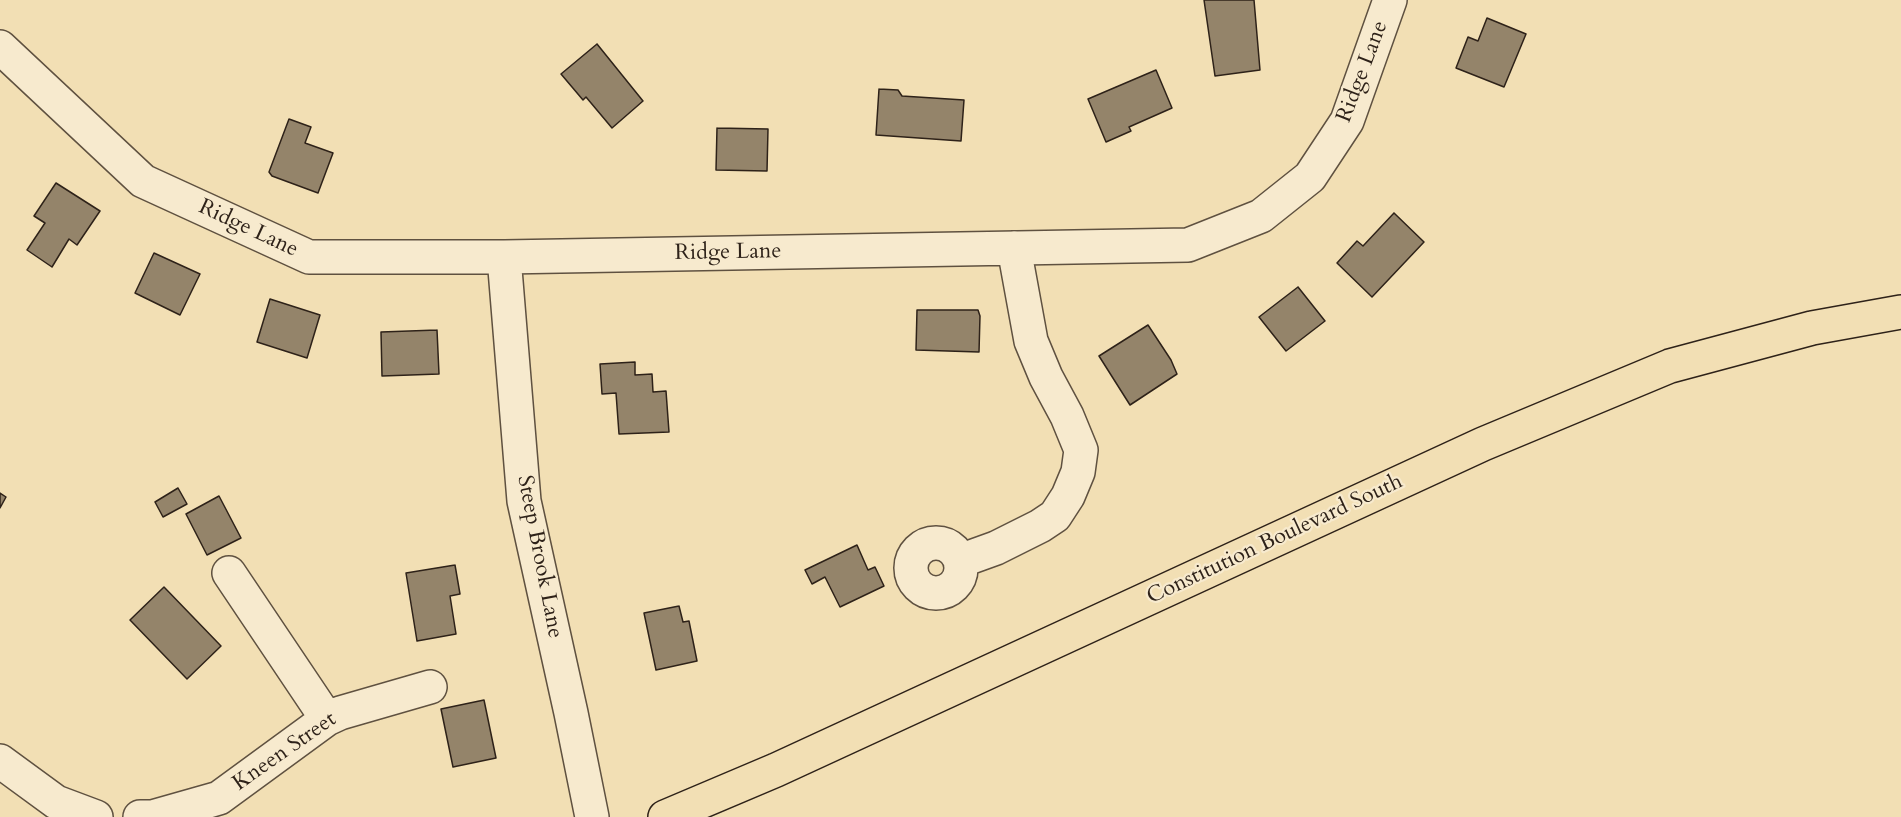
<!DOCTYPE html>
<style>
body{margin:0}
canvas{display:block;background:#f2dfb4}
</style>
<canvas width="1901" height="817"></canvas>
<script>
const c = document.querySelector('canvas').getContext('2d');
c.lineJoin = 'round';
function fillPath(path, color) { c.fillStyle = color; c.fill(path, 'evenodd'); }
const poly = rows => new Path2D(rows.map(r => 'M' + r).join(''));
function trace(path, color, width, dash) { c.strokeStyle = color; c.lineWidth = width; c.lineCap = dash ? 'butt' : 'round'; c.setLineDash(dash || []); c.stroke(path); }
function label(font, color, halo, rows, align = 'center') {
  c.font = font + ' Cardo,serif'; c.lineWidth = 4.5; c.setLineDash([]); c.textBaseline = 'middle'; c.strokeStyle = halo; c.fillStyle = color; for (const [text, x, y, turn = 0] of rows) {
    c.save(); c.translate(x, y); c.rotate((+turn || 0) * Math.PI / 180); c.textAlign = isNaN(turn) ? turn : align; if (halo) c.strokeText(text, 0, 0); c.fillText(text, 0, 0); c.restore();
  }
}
const building = poly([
 [1204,0,1254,0,1260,70,1215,76,1204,0],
 [1487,18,1526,34,1504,87,1456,68,1468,37,1478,41,1487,18],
 [597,44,643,101,612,128,586,97,583,100,561,74,597,44],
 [1156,70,1172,108,1129,127,1131,131,1106,142,1088,99,1156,70],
 [879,89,898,90,902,96,964,100,961,141,876,135,879,89],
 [289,119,311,127,305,143,333,153,318,193,272,176,269,172,289,119],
 [717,128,768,129,767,171,716,170,717,128],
 [56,183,100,211,77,245,69,239,52,267,27,250,45,223,34,216,56,183],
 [1394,213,1424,242,1372,297,1337,263,1357,241,1363,246,1394,213],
 [154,253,200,274,180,315,135,293,154,253],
 [1298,287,1325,321,1286,351,1259,317,1298,287],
 [270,299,320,315,307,358,257,342,270,299],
 [917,310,978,310,980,316,979,352,916,350,917,310],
 [1148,325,1171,360,1177,374,1130,405,1099,356,1148,325],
 [437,330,439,374,382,376,381,332,437,330],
 [635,362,635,375,652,374,653,392,666,391,669,432,619,434,616,393,602,394,600,364,635,362],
 [178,488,187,504,163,517,155,502,178,488],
 [0,493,6,497,0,508,0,493],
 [219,496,241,538,207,555,186,514,219,496],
 [857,545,868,570,875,567,884,586,840,607,825,577,812,584,805,570,857,545],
 [455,565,460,594,450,596,456,634,417,641,406,573,455,565],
 [164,587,221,646,187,679,130,620,164,587],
 [679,606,683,622,689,621,697,661,656,670,644,613,679,606],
 [484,700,496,758,453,767,441,709,484,700]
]);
fillPath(building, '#94846a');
trace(building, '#2e2219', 1.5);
const minor = poly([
 [0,47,143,181,309,257,504,257,1188,245,1261,216,1310,177,1347,121,1390,0],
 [504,257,524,501,571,713,592,817],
 '911 568a25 25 0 1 1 50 0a25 25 0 1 1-50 0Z',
 [960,561,996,548,1040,526,1055,516,1068,496,1078,472,1081,450,1067,416,1046,377,1031,341,1014,248],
 [229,573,327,719],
 [0,761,56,802,96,817],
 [140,817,152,817,219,798,327,719,340,713,430,687]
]);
const major = poly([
 [665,817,776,770,1483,444,1670,366,1812,328,1901,312]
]);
trace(minor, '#5f5140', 36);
trace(major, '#2e2219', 36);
trace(minor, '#f7eace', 33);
trace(major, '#f2dfb4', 33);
label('22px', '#2e2219', '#f7eace', [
 ["Ridge Lane",1363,72,-69],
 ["Ridge Lane",248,229,25],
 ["Ridge Lane",728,253,-1],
 ["Constitution Boulevard South",1275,540,-25],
 ["Steep Brook Lane",539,557,79],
 ["Kneen Street",285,752,-35]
]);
</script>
